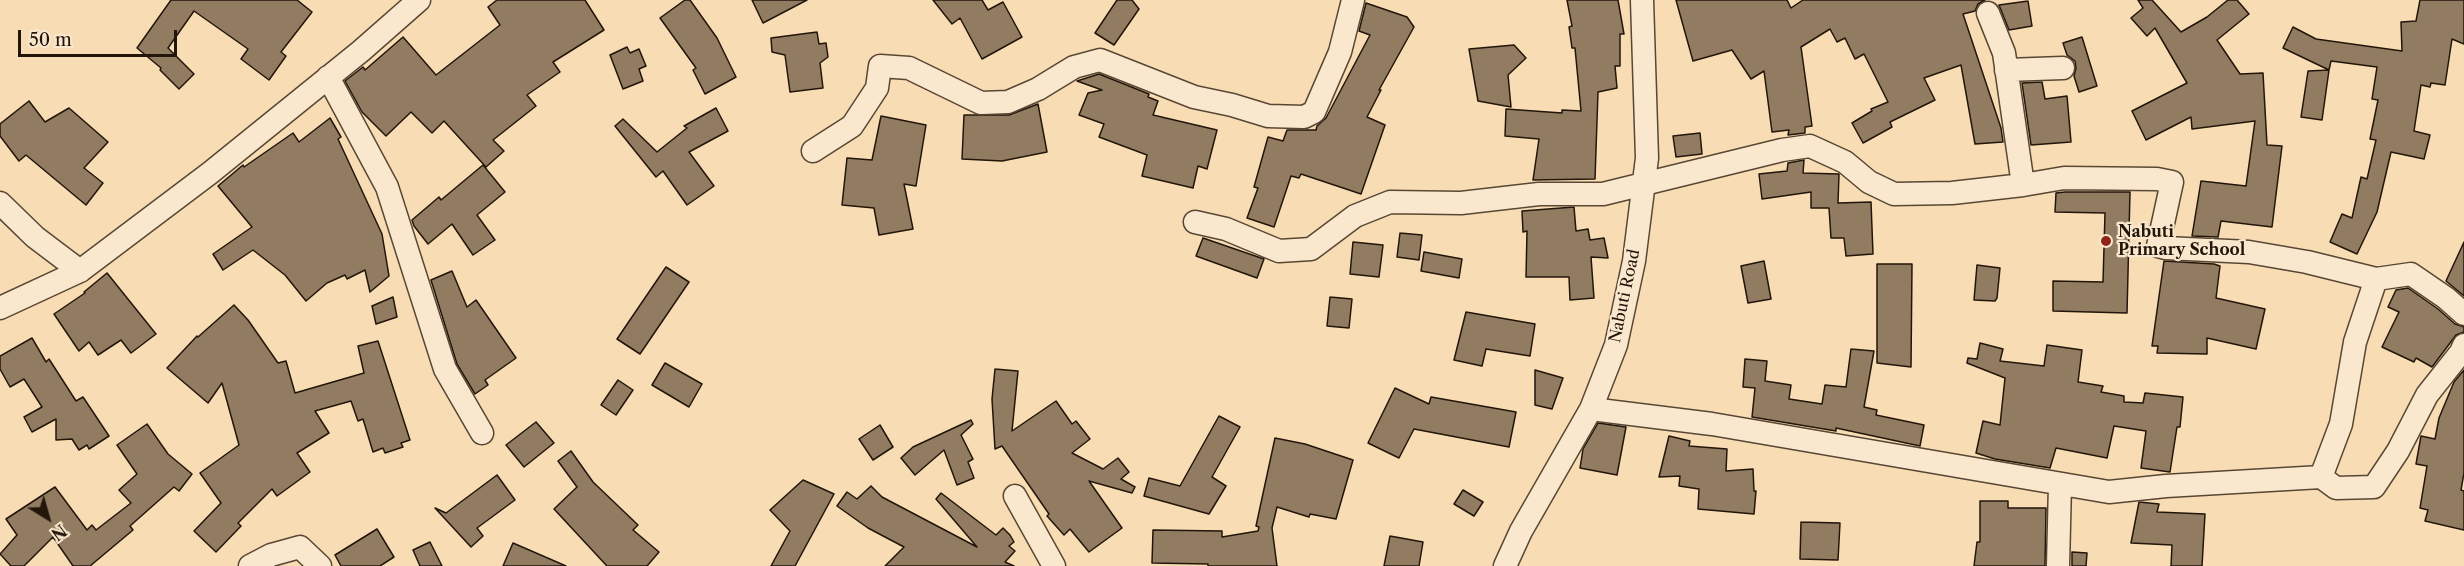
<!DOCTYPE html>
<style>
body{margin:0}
#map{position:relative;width:2464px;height:566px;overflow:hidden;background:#f8dcb3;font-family:"Libre Caslon Text",serif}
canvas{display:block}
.north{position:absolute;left:18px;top:488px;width:60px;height:60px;-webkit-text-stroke:4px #fae8ce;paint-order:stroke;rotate:143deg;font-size:16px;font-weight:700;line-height:24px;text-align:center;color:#22150a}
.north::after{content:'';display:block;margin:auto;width:21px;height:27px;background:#22150a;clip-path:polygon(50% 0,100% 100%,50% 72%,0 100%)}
.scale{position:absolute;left:18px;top:30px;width:159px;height:27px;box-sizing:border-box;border:3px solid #22150a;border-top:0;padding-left:8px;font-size:18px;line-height:21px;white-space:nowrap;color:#22150a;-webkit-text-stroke:4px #fae8ce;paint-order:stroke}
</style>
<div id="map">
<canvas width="2464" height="566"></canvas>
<div class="north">N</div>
<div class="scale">50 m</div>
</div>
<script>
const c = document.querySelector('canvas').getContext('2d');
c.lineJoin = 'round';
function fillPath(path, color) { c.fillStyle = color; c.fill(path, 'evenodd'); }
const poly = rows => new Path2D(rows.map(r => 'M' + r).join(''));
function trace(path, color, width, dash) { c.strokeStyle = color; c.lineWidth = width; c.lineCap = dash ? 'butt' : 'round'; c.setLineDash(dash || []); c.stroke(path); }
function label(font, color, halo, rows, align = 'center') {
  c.font = font + ' "Libre Caslon Text",serif'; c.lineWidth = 4.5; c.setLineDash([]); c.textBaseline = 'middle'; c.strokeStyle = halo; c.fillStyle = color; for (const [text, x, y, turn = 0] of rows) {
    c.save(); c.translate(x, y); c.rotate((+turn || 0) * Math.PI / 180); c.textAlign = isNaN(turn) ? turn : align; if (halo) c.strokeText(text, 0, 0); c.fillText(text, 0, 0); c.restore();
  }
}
const building = poly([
 [171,0,297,0,312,12,281,52,286,56,269,80,241,59,248,49,194,11,168,48,194,74,179,89,160,70,161,68,137,48,171,0],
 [497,0,585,0,604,30,553,62,560,72,527,95,536,106,493,140,504,151,486,167,444,121,432,133,411,112,386,136,362,112,345,81,363,67,365,70,403,37,436,75,500,25,488,7,497,0],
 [685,0,690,0,717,38,736,77,705,94,693,70,696,68,660,18,685,0],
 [752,0,807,0,763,23,752,0],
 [933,0,982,0,988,10,1003,2,1022,37,982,59,960,18,952,24,933,0],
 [1117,0,1132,0,1139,9,1114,45,1095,33,1117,0],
 [1567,0,1618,0,1624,34,1620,34,1620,66,1615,66,1617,88,1598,92,1595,179,1533,180,1539,139,1505,136,1506,109,1562,113,1562,110,1581,111,1575,48,1572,48,1569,27,1572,26,1567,0],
 [1676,0,1787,0,1791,8,1803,0,1985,0,1978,4,1975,11,1963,14,2001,128,2003,142,1975,144,1961,65,1924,78,1935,100,1890,122,1892,127,1863,143,1852,123,1872,111,1871,109,1888,102,1864,54,1855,59,1845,38,1837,42,1830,29,1801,47,1812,126,1805,127,1805,133,1788,135,1789,130,1772,132,1764,71,1751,79,1732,50,1693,61,1676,0],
 [2138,0,2152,0,2181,32,2207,17,2228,0,2237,0,2249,14,2217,40,2240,74,2263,73,2267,145,2282,146,2272,227,2221,221,2218,237,2192,236,2201,181,2246,186,2255,121,2192,129,2191,117,2146,140,2132,111,2187,83,2155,28,2147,36,2131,18,2143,8,2138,0],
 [2420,0,2464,0,2464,44,2452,39,2445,85,2431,83,2430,87,2421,85,2414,131,2430,135,2424,159,2391,152,2377,212,2357,254,2330,242,2342,214,2352,218,2361,177,2367,179,2376,140,2370,139,2378,100,2372,99,2377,67,2331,61,2329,70,2283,48,2293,27,2316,39,2402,51,2401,22,2416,21,2420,0],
 [2028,1,2032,26,2009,30,1999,5,2028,1],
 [1366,3,1407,17,1414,27,1379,90,1381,90,1367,117,1385,125,1361,194,1301,174,1299,178,1291,176,1274,227,1247,218,1258,188,1254,187,1268,137,1283,141,1287,130,1316,130,1317,126,1326,118,1370,35,1359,31,1366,3],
 [817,32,819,44,826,43,828,57,820,63,823,88,790,92,785,55,772,52,771,38,817,32],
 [2082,37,2097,86,2079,92,2074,76,2076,68,2075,61,2067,55,2063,43,2082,37],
 [1514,45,1526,58,1508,75,1511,107,1478,101,1469,49,1514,45],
 [627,47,630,53,639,49,646,66,639,69,643,81,623,89,610,55,627,47],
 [2329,70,2322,120,2301,117,2308,71,2329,70],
 [1099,74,1149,94,1148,97,1158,101,1153,115,1217,130,1207,169,1198,166,1193,188,1142,176,1147,155,1099,137,1104,124,1079,115,1088,93,1102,90,1077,81,1099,74],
 [2042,82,2045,99,2067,96,2071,142,2031,145,2022,83,2042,82],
 [29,101,45,122,69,108,108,142,84,168,103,183,86,205,26,155,19,161,0,136,0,124,29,101],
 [1038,104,1047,152,1002,161,962,159,964,115,1009,115,1038,104],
 [716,108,728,131,689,152,714,186,687,205,663,171,656,177,615,126,623,119,657,152,687,128,684,126,716,108],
 [881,116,926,125,916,186,904,184,913,229,879,235,874,208,842,205,847,158,872,160,881,116],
 [330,118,341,137,338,139,382,234,389,276,370,292,365,270,347,279,345,275,327,283,306,301,285,275,253,250,223,270,213,254,252,227,218,186,243,165,244,167,293,133,299,142,330,118],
 [1700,133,1702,154,1676,157,1673,136,1700,133],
 [1804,160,1803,173,1839,174,1838,203,1871,202,1873,254,1846,256,1844,238,1831,238,1829,208,1811,208,1811,192,1762,199,1759,174,1787,171,1788,163,1804,160],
 [483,165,505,192,477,215,495,240,473,255,452,224,428,244,414,226,412,220,439,197,441,200,483,165],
 [2065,192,2130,192,2127,313,2053,311,2053,281,2103,282,2105,213,2055,212,2056,193,2065,192],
 [1574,207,1576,231,1588,229,1590,240,1604,238,1608,258,1591,257,1594,298,1570,300,1569,277,1526,277,1527,231,1523,232,1522,211,1574,207],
 [1400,233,1422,235,1419,260,1397,257,1400,233],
 [1203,238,1264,259,1257,278,1196,256,1203,238],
 [1353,242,1383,245,1379,277,1350,274,1353,242],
 [2464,242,2464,296,2446,281,2464,242],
 [1424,252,1462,259,1459,278,1421,271,1424,252],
 [1764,261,1771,299,1748,303,1741,266,1764,261],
 [2164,261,2214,264,2220,266,2216,298,2265,309,2256,349,2207,338,2207,354,2157,353,2158,346,2152,346,2164,261],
 [1877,264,1912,264,1911,367,1877,363,1877,264],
 [1977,265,2000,268,1997,298,1995,301,1974,300,1977,265],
 [666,267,689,282,640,354,617,339,666,267],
 [452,271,467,307,476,300,516,358,485,380,488,385,475,394,457,364,431,280,452,271],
 [107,273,156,334,131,353,121,340,98,355,89,342,79,351,54,314,85,293,84,292,107,273],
 [2408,288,2438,309,2455,324,2464,327,2464,332,2456,335,2432,367,2416,358,2414,362,2382,347,2399,312,2388,307,2396,290,2408,288],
 [393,297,397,317,376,324,372,306,393,297],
 [1330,297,1352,299,1349,328,1327,326,1330,297],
 [234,305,248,320,278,363,286,361,295,393,364,373,358,346,378,341,410,440,401,443,403,447,385,453,383,448,373,452,363,419,358,421,351,401,315,411,329,433,297,453,310,472,277,496,272,489,238,523,241,526,216,552,194,531,221,503,200,473,239,445,222,383,208,403,167,368,197,336,198,337,234,305],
 [1466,312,1535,324,1530,356,1486,349,1482,366,1454,360,1466,312],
 [32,338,46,362,49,359,76,401,83,397,109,436,89,449,87,445,79,450,72,439,56,440,56,419,32,432,24,417,42,407,24,379,10,387,0,369,0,356,32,338],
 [1980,343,2003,349,2000,361,2044,366,2047,345,2082,350,2078,382,2103,386,2101,392,2124,396,2124,402,2143,403,2145,393,2183,397,2180,427,2177,427,2170,472,2141,468,2146,431,2114,426,2107,458,2056,448,2050,468,1995,459,1976,453,1983,421,2000,425,2005,378,1967,363,1968,358,1977,359,1980,343],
 [1851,349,1874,351,1864,407,1877,410,1876,415,1924,425,1920,446,1836,428,1836,431,1752,417,1755,388,1743,387,1745,359,1767,361,1765,381,1791,385,1789,399,1822,404,1825,385,1846,387,1851,349],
 [665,363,702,384,689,407,652,385,665,363],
 [995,369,1018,371,1012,431,1056,401,1072,424,1076,421,1090,439,1072,453,1103,469,1118,458,1129,472,1121,479,1135,487,1132,493,1089,481,1122,528,1089,552,1070,529,1064,535,1047,516,1049,514,1002,446,995,449,992,399,995,369],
 [1535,370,1563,378,1552,409,1535,405,1535,370],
 [2464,370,2464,473,2461,490,2464,491,2464,530,2425,521,2428,510,2420,508,2427,466,2416,464,2421,436,2435,439,2439,418,2454,382,2464,370],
 [618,380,633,390,616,415,601,405,618,380],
 [1395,388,1429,404,1431,397,1516,412,1509,447,1414,429,1399,458,1368,443,1395,388],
 [1219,416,1240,427,1212,477,1226,486,1209,514,1144,496,1149,478,1180,486,1219,416],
 [971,420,973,424,961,435,973,459,968,462,974,478,957,485,944,450,915,475,901,458,913,447,971,420],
 [536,422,554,443,524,467,506,445,536,422],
 [1598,423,1626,427,1617,475,1580,468,1583,449,1598,423],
 [147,424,168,454,192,474,179,491,174,487,130,526,133,530,90,566,73,566,53,537,24,566,11,566,0,554,17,535,6,519,55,487,87,530,92,525,96,530,131,503,119,490,137,474,117,445,147,424],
 [880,425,893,447,873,460,859,439,880,425],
 [1669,436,1690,441,1689,446,1727,449,1726,471,1753,469,1754,491,1756,491,1754,514,1698,509,1699,489,1679,486,1680,476,1659,477,1669,436],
 [1275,438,1305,444,1353,460,1336,519,1310,514,1309,517,1277,507,1272,528,1277,566,1208,566,1208,564,1152,563,1153,530,1222,531,1222,537,1258,531,1259,527,1256,526,1275,438],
 [571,451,593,482,638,525,633,530,659,552,647,566,607,566,554,509,577,487,558,461,571,451],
 [497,475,515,500,477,528,483,536,471,547,435,508,446,513,497,475],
 [803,480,834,494,795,566,771,566,790,531,770,510,803,480],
 [871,486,882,497,977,547,936,499,941,493,996,535,1003,528,1010,535,1014,542,1009,546,1015,551,1005,562,1014,566,885,566,904,547,868,528,837,506,847,492,857,499,871,486],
 [1463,490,1483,502,1474,516,1454,504,1463,490],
 [1980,501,2008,501,2008,508,2046,508,2045,566,1974,566,1977,542,1980,542,1980,501],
 [2139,502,2159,504,2157,512,2205,514,2202,566,2171,566,2172,545,2131,543,2139,502],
 [1801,522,1840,523,1838,560,1800,559,1801,522],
 [377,529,394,557,380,566,341,566,335,555,377,529],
 [1390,536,1423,542,1419,566,1384,566,1390,536],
 [430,542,442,566,420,566,413,550,430,542],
 [513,543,566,566,503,566,513,543],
 [2072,552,2087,553,2086,566,2072,566,2072,552]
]);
fillPath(building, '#917c62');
trace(building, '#22150a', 1.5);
const minor = poly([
 [2006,70,2063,68],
 [328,77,387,187,445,369,482,433],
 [813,151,852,126,877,88,880,66,909,68,981,103,1008,102,1038,89,1074,67,1100,60,1194,97,1232,105,1268,116,1304,117,1314,112,1340,52,1353,0],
 [2023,185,2064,178,2157,179,2172,182,2158,246,2166,248,2249,252,2307,262,2376,279],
 [0,203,35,237,80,271],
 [1195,222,1226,229,1279,251,1311,249,1355,216,1390,202,1461,203,1539,194,1603,194,1782,150,1810,146,1845,162,1869,182,1894,194,1952,193,2023,185,2004,53,1988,13],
 [0,308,80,271,210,173,361,51,419,0],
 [1591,409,1712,424,2109,492,2166,486,2321,477,2336,488,2374,487,2398,451,2427,395,2461,352,2464,345],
 [2321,477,2341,424,2355,342,2376,279,2411,274,2446,298,2464,314],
 [1015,496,1054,566],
 [250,566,271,555,300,547,320,566],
 [1505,566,1521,531,1591,409,1616,345,1634,261,1647,158,1642,0],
 [2058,566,2060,484]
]);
trace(minor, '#584734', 25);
trace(minor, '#fae8ce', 22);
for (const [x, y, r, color] of [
 [2106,241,6,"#8f2418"]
]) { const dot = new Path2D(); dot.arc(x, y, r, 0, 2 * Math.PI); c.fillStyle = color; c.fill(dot); trace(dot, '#fae8ce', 2); }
label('bold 16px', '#22150a', '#fae8ce', [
 ["Nabuti",2118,232],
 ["Primary School",2118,250]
], 'left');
label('16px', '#22150a', '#fae8ce', [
 ["Nabuti Road",1625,296,-78]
]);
</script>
